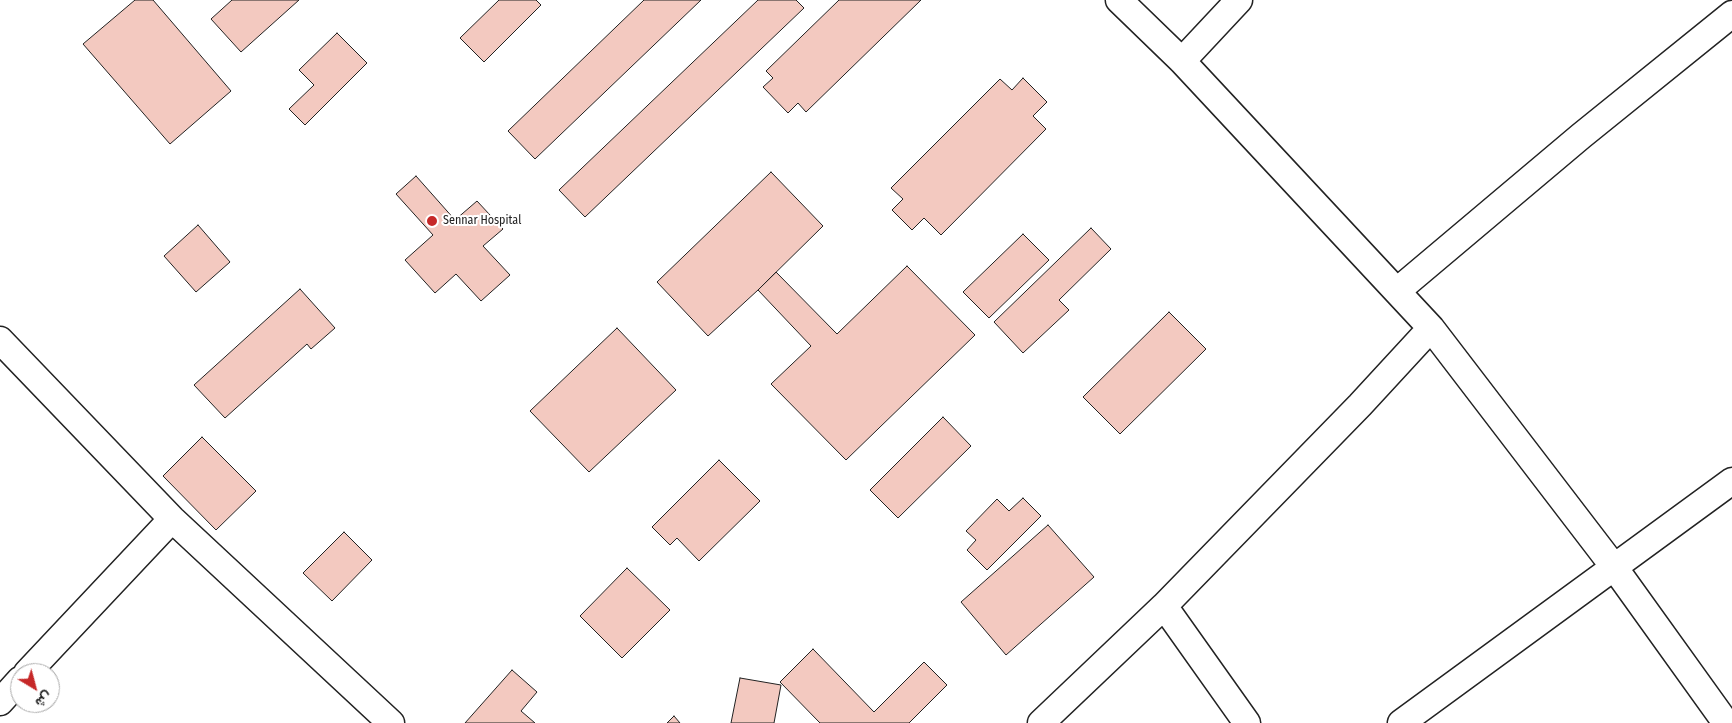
<!DOCTYPE html>
<meta charset="utf-8">
<style>
body{margin:0}
#map{position:relative;width:1732px;height:723px;overflow:hidden;background:#fff;font-family:"Fira Sans Condensed",Vazirmatn,sans-serif}
canvas{display:block}
.north{position:absolute;left:10px;top:663px;width:50px;height:50px;box-sizing:border-box;background:#fff;border:1px solid #a7a7a7;border-radius:50%;rotate:143deg;font-size:14px;font-weight:700;line-height:20px;text-align:center;color:#222}
.north::after{content:'';display:block;margin:auto;width:18px;height:22px;background:#c62828;clip-path:polygon(50% 0,100% 100%,50% 72%,0 100%)}
</style>
<div id="map">
<canvas width="1732" height="723"></canvas>
<div class="north">ش</div>
</div>
<script>
const c = document.querySelector('canvas').getContext('2d');
c.lineJoin = 'round';
function fillPath(path, color) { c.fillStyle = color; c.fill(path, 'evenodd'); }
const poly = rows => new Path2D(rows.map(r => 'M' + r).join(''));
function trace(path, color, width, dash) { c.strokeStyle = color; c.lineWidth = width; c.lineCap = dash ? 'butt' : 'round'; c.setLineDash(dash || []); c.stroke(path); }
function label(font, color, halo, rows, align = 'center') {
  c.font = font + ' "Fira Sans Condensed",sans-serif'; c.lineWidth = 4; c.setLineDash([]); c.textBaseline = 'middle'; c.strokeStyle = halo; c.fillStyle = color; for (const [text, x, y, turn = 0] of rows) {
    c.save(); c.translate(x, y); c.rotate((+turn || 0) * Math.PI / 180); c.textAlign = isNaN(turn) ? turn : align; if (halo) c.strokeText(text, 0, 0); c.fillText(text, 0, 0); c.restore();
  }
}
const building = poly([
 [135,0,153,0,231,91,170,144,83,44,135,0],
 [232,0,299,0,241,52,211,19,232,0],
 [499,0,536,0,541,5,484,62,460,38,499,0],
 [644,0,701,0,535,159,508,131,644,0],
 [758,0,796,0,804,8,585,217,559,190,758,0],
 [839,0,921,0,806,112,798,103,788,113,763,87,773,78,766,71,839,0],
 [337,33,367,63,305,125,289,109,314,85,299,70,337,33],
 [1023,78,1047,102,1033,116,1046,129,941,235,924,218,912,230,892,210,903,199,891,188,1000,79,1012,90,1023,78],
 [771,172,823,226,758,290,708,336,657,282,771,172],
 [416,176,455,220,477,201,503,229,483,246,510,275,481,301,456,274,435,293,405,260,433,235,396,194,416,176],
 [198,225,230,262,196,292,164,256,198,225],
 [1091,228,1111,249,1059,300,1069,310,1023,353,994,322,1091,228],
 [1023,234,1049,260,989,318,963,292,1023,234],
 [907,266,975,335,846,460,771,384,811,346,758,290,776,272,837,334,907,266],
 [300,289,335,328,311,349,307,344,225,418,194,385,300,289],
 [1169,312,1206,349,1120,434,1083,397,1169,312],
 [617,328,676,390,589,472,530,411,617,328],
 [943,417,971,446,898,518,870,490,943,417],
 [202,437,256,491,216,530,163,476,202,437],
 [719,460,760,501,699,561,677,538,670,545,652,527,719,460],
 [1023,498,1041,516,987,570,967,550,976,540,966,531,997,499,1009,511,1023,498],
 [1048,525,1094,577,1006,655,961,602,1048,525],
 [344,532,372,560,332,601,303,573,344,532],
 [627,568,670,610,622,658,580,616,627,568],
 [813,649,874,712,924,662,947,685,909,723,820,723,780,682,813,649],
 [512,670,537,692,521,711,535,723,465,723,512,670],
 [740,678,781,685,774,723,731,723,740,678],
 [674,716,680,723,667,723,674,716]
]);
fillPath(building, '#f3c9c0');
trace(building, '#222', 1);
const street = poly([
 [1119,0,1182,61,1431,328,1614,567,1726,723],
 [1182,61,1239,0],
 [1397,291,1581,136,1732,14],
 [0,340,172,519,391,723],
 [1164,606,1247,723],
 [27,673,172,519],
 [0,702,20,680],
 [1041,723,1164,606,1360,405,1431,328],
 [1401,723,1732,481]
]);
trace(street, '#222', 29);
trace(street, '#fff', 26);
for (const [x, y, r, color] of [
 [432,221,6,"#c62828"]
]) { const dot = new Path2D(); dot.arc(x, y, r, 0, 2 * Math.PI); c.fillStyle = color; c.fill(dot); trace(dot, '#fff', 2); }
label('12px', '#222', '#fff', [
 ["Sennar Hospital",443,221]
], 'left');
</script>
